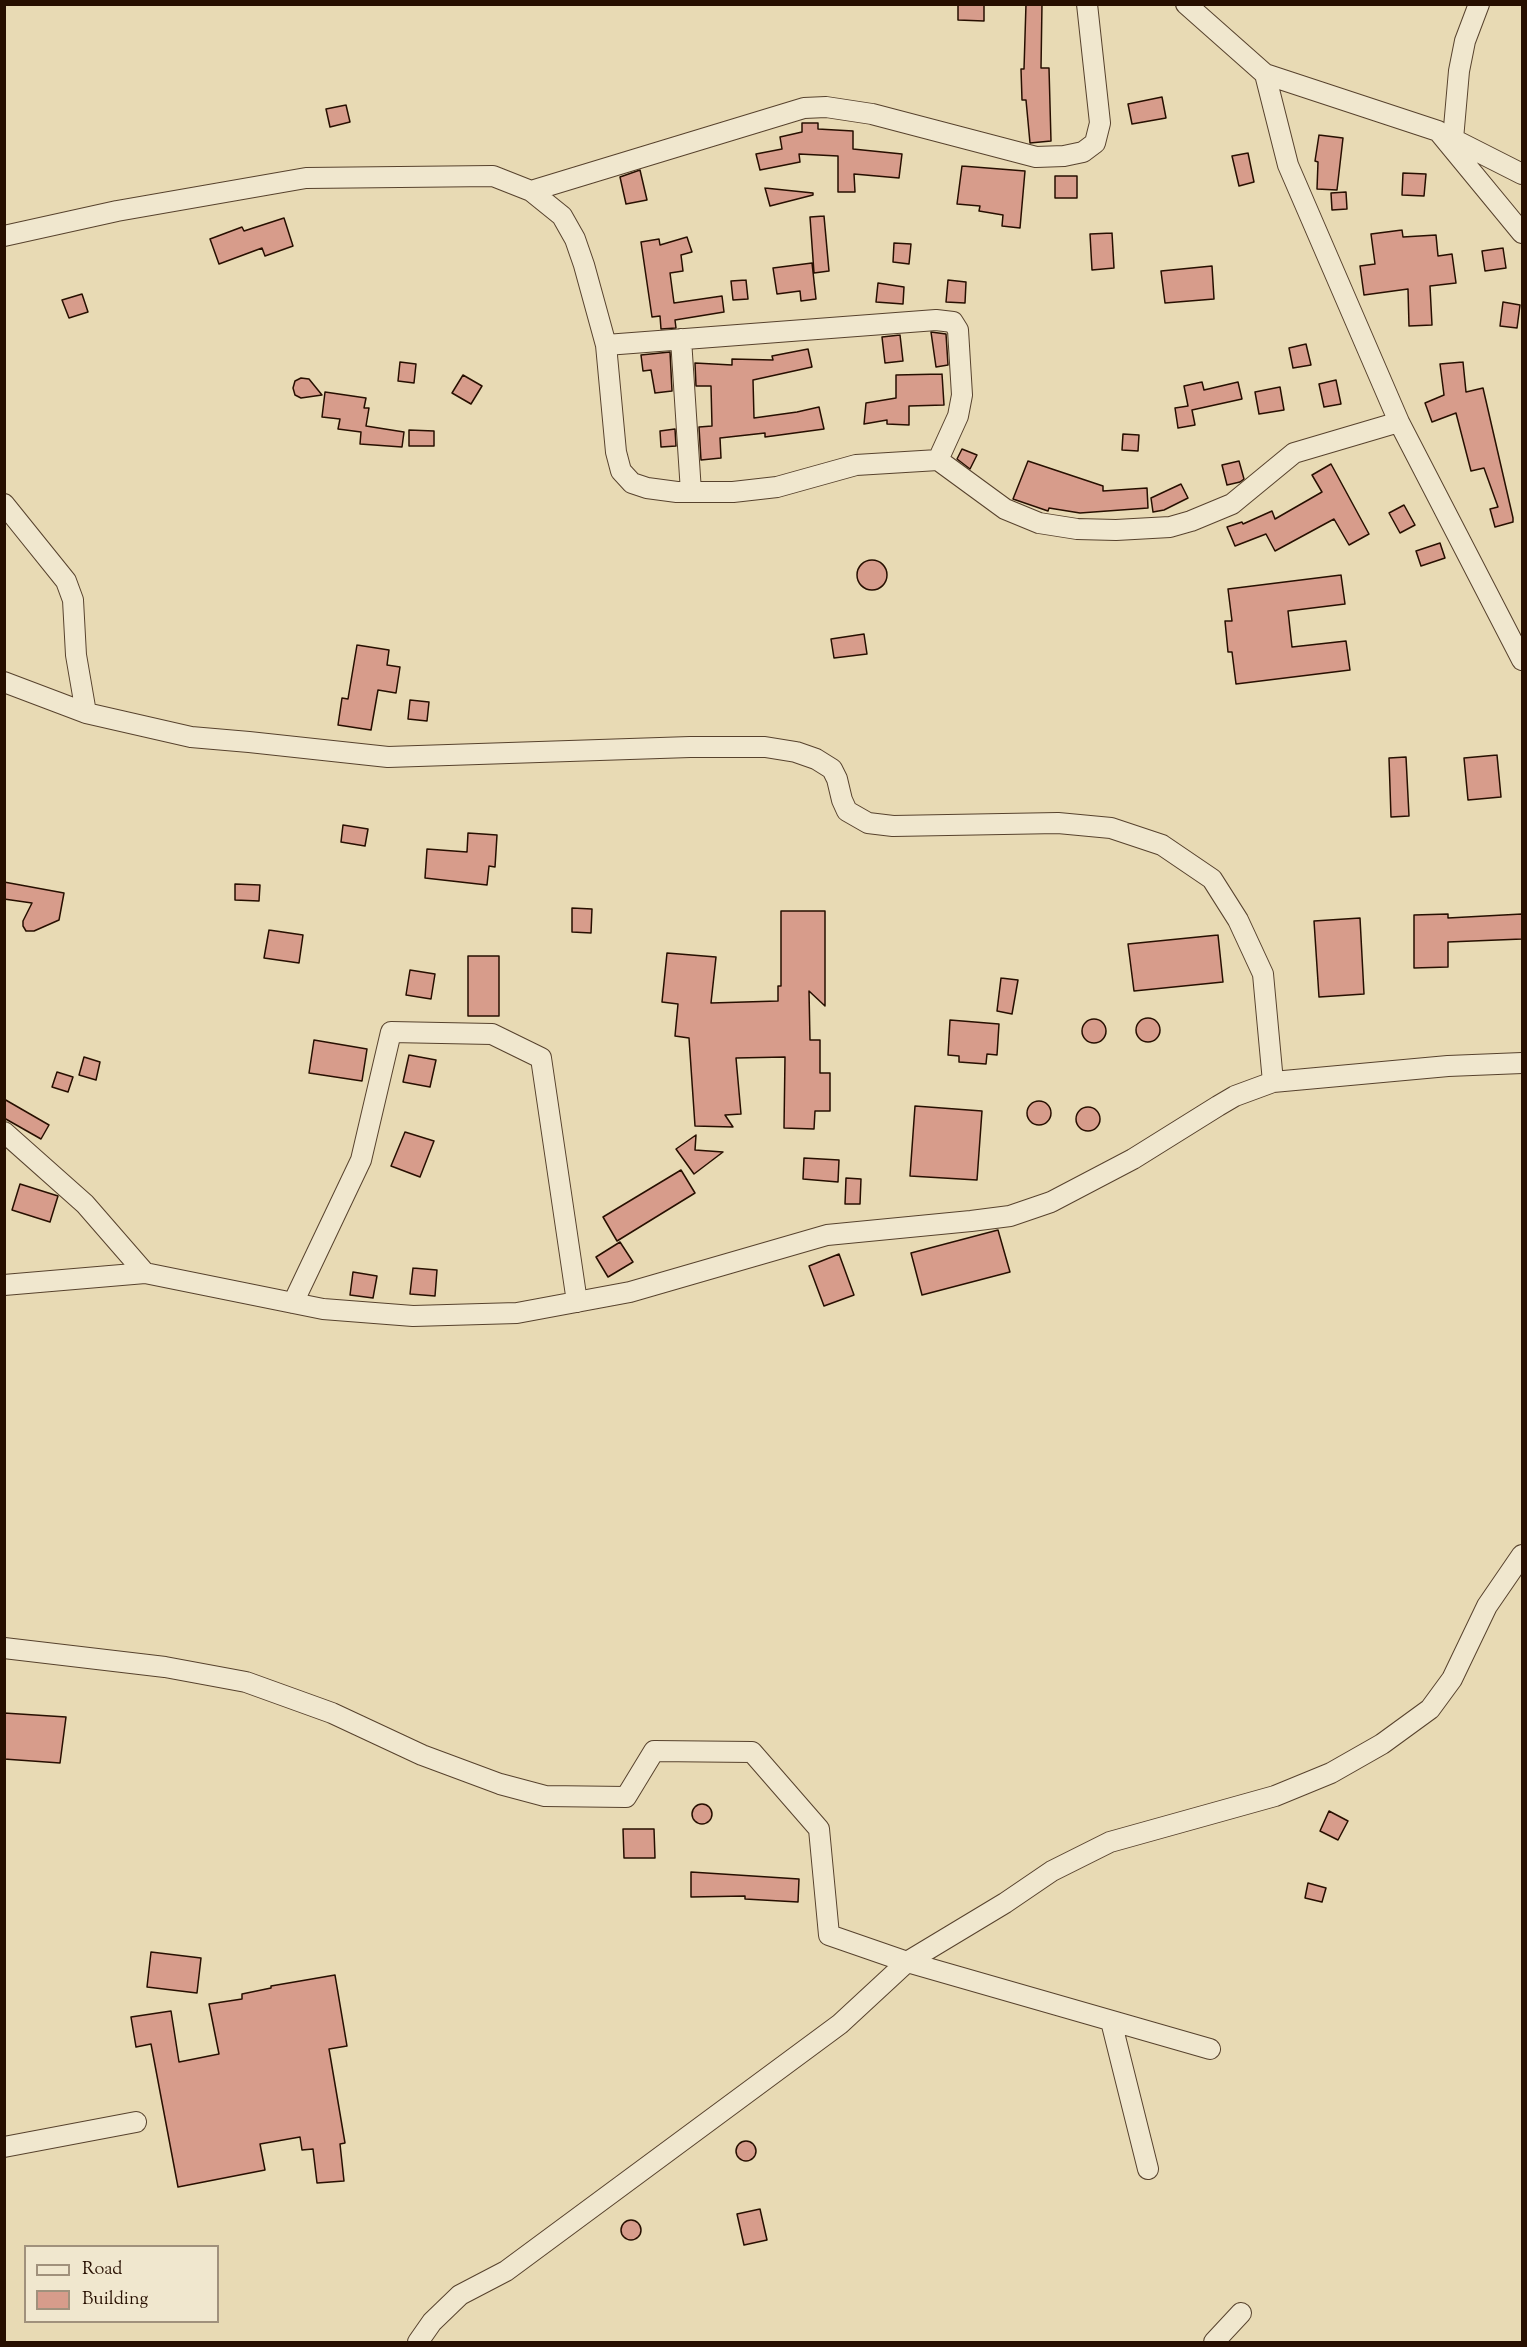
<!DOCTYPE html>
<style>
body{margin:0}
#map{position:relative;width:1527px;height:2347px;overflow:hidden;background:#e8dab4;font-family:"Sorts Mill Goudy",serif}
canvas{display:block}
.frame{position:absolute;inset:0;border:6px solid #270f00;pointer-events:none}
.legend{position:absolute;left:24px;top:2245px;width:195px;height:78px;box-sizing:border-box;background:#f0e7ce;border:2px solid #a0917c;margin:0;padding:8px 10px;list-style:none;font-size:18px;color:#270f00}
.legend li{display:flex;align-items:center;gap:12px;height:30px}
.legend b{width:30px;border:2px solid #a0917c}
</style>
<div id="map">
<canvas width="1527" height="2347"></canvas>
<div class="frame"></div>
<ul class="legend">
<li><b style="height:8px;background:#f0e7ce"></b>Road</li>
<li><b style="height:16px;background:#d79c8b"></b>Building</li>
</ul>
</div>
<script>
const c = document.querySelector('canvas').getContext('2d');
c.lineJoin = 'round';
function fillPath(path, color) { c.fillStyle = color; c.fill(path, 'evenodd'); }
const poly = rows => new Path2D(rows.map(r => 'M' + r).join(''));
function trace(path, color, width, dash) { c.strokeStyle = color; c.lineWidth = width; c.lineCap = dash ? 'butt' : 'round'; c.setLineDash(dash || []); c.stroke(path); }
const building = poly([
 [958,4,984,4,984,21,958,20,958,4],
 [1026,4,1042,4,1041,68,1049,68,1051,141,1030,143,1026,100,1022,100,1021,69,1024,69,1026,4],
 [1162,97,1166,118,1132,124,1128,104,1162,97],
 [346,105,350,122,330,127,326,109,346,105],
 [802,123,818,123,818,129,853,131,853,149,902,154,899,178,854,174,855,192,838,192,838,156,799,154,800,162,760,170,756,154,782,149,780,137,802,132,802,123],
 [1319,135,1343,138,1337,190,1317,189,1318,162,1315,161,1319,135],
 [1248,153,1254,182,1239,186,1232,156,1248,153],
 [962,166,1025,171,1020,228,1002,226,1003,215,979,211,980,206,957,204,962,166],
 [640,170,647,200,626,204,620,177,640,170],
 [1403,173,1426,174,1424,196,1402,195,1403,173],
 [1055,176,1077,176,1077,198,1055,198,1055,176],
 [765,188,813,193,813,195,770,206,765,188],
 [1346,192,1347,209,1332,210,1331,193,1346,192],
 [824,216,829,271,814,273,810,217,824,216],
 [284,218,293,246,265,256,262,248,219,264,210,239,242,227,244,231,284,218],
 [1402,230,1403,237,1436,235,1438,256,1452,254,1456,283,1430,286,1432,325,1409,326,1408,289,1364,295,1360,266,1375,264,1371,234,1402,230],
 [1112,233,1114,268,1092,270,1090,234,1112,233],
 [687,237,692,252,681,255,683,271,670,273,674,303,722,296,724,312,675,320,676,328,661,329,660,316,652,317,641,242,659,239,660,245,687,237],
 [894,243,911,244,909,264,893,262,894,243],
 [1503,248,1506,268,1485,271,1482,251,1503,248],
 [812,263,816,299,801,301,800,291,777,294,773,268,812,263],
 [1212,266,1214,299,1165,303,1161,271,1212,266],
 [746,280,748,299,733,300,731,281,746,280],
 [948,280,966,282,965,303,946,302,948,280],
 [878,283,904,287,903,304,876,302,878,283],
 [82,294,88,312,69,318,62,300,82,294],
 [1503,302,1520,305,1517,328,1500,326,1503,302],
 [931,332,946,334,948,365,936,367,931,332],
 [900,335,903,361,885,363,882,337,900,335],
 [1306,344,1311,365,1293,368,1289,348,1306,344],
 [808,349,812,367,753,380,754,418,797,412,819,407,824,429,765,437,765,433,720,438,721,458,701,460,699,427,712,426,711,386,696,386,695,363,732,365,732,359,773,360,772,356,808,349],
 [670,352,672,391,655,393,651,370,643,371,641,355,670,352],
 [400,362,416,364,414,383,398,381,400,362],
 [1463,362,1466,392,1483,388,1513,518,1513,522,1495,527,1490,509,1498,507,1484,468,1471,471,1456,413,1432,422,1425,403,1444,395,1440,364,1463,362],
 [942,374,944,405,909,406,909,425,887,424,887,420,864,424,866,403,896,398,896,375,942,374],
 [463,375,482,386,471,404,452,393,463,375],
 [301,378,309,379,322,395,301,398,295,395,293,388,295,381,301,378],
 [1336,380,1341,404,1324,407,1319,384,1336,380],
 [1202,382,1204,390,1238,382,1242,399,1192,410,1195,425,1178,428,1175,408,1188,406,1184,386,1202,382],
 [1280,387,1284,410,1259,414,1255,392,1280,387],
 [325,392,366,398,364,408,369,408,366,426,404,432,402,447,360,444,361,432,338,429,340,419,322,417,325,392],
 [675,429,676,446,661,447,660,431,675,429],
 [409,430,434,431,434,446,409,446,409,430],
 [1123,434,1139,435,1138,451,1122,450,1123,434],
 [962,449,977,455,970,469,957,459,962,449],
 [1028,461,1103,486,1103,491,1147,488,1148,508,1080,513,1049,508,1048,511,1013,499,1028,461],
 [1239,461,1244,479,1240,482,1227,485,1222,465,1239,461],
 [1331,464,1369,534,1349,545,1334,519,1275,551,1266,534,1235,546,1227,527,1242,522,1243,524,1272,511,1275,519,1322,492,1312,475,1331,464],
 [1181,484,1188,498,1164,510,1153,512,1151,498,1181,484],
 [1404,505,1415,525,1400,533,1389,513,1404,505],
 [1440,543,1445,558,1421,566,1416,551,1440,543],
 '857 575a15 15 0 1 1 30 0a15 15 0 1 1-30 0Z',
 [1341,575,1345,604,1288,611,1292,647,1346,641,1350,670,1236,684,1232,652,1228,652,1225,621,1232,621,1228,589,1341,575],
 [864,634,867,654,834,658,831,639,864,634],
 [357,645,389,650,387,665,400,667,396,693,378,690,371,730,338,725,342,698,348,699,357,645],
 [410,700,429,702,427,721,408,719,410,700],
 [1497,755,1501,797,1468,800,1464,758,1497,755],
 [1406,757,1409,816,1391,817,1389,758,1406,757],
 [343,825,368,829,365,846,341,842,343,825],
 [468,833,497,835,495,867,489,866,487,885,425,878,427,849,467,852,468,833],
 [4,882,64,893,59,920,34,931,26,931,23,926,23,921,32,903,4,899,4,882],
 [235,884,260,885,259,901,235,900,235,884],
 [572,908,592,909,591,933,572,932,572,908],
 [781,911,825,911,825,1006,809,991,810,1040,820,1040,820,1073,830,1073,830,1111,815,1111,814,1129,784,1128,785,1057,736,1058,741,1114,725,1115,733,1127,695,1126,689,1038,675,1036,678,1004,662,1002,667,953,716,957,711,1003,778,1001,778,986,781,986,781,911],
 [1448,914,1448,918,1522,914,1522,939,1448,942,1448,967,1414,968,1414,915,1448,914],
 [1360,918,1364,994,1319,997,1314,921,1360,918],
 [269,930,303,935,299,963,264,958,269,930],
 [1218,935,1223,982,1134,991,1128,944,1218,935],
 [468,956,499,956,499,1016,468,1016,468,956],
 [410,970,435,974,431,999,406,995,410,970],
 [1001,978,1018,980,1012,1014,997,1011,1001,978],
 '1136 1030a12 12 0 1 1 24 0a12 12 0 1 1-24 0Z',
 '1082 1031a12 12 0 1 1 24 0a12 12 0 1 1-24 0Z',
 [950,1020,999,1024,997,1055,987,1054,986,1064,959,1062,959,1056,948,1055,950,1020],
 [314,1040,367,1049,362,1081,309,1073,314,1040],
 [409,1055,436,1060,430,1087,403,1082,409,1055],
 [84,1057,100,1062,96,1080,79,1075,84,1057],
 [57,1072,73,1077,68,1092,52,1087,57,1072],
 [4,1099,49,1125,41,1139,4,1118,4,1099],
 '1027 1113a12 12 0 1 1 24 0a12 12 0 1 1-24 0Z',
 [915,1106,982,1111,977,1180,910,1176,915,1106],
 '1076 1119a12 12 0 1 1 24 0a12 12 0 1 1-24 0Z',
 [405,1132,434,1141,420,1177,391,1166,405,1132],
 [696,1135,695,1150,723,1152,694,1174,676,1149,696,1135],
 [804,1158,839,1160,838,1182,803,1179,804,1158],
 [681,1170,695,1193,617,1241,603,1217,681,1170],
 [846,1178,861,1179,860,1204,845,1204,846,1178],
 [20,1184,58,1196,50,1222,12,1210,20,1184],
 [998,1230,1010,1272,922,1295,911,1253,998,1230],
 [620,1242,633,1262,608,1277,596,1257,620,1242],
 [839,1254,854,1295,824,1306,809,1266,839,1254],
 [413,1268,437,1270,435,1296,410,1294,413,1268],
 [353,1272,377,1276,373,1298,350,1295,353,1272],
 [4,1713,66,1717,60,1763,4,1759,4,1713],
 '692 1814a10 10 0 1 1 20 0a10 10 0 1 1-20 0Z',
 [1329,1811,1348,1821,1338,1840,1320,1831,1329,1811],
 [623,1829,654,1829,655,1858,624,1858,623,1829],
 [691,1872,799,1879,798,1902,745,1899,745,1896,691,1897,691,1872],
 [1308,1883,1326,1888,1322,1902,1305,1898,1308,1883],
 [151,1952,201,1958,197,1993,147,1987,151,1952],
 [335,1975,347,2046,329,2049,345,2143,340,2144,344,2181,317,2183,313,2149,302,2150,300,2137,260,2144,265,2170,178,2187,151,2044,136,2047,131,2017,171,2011,179,2062,219,2054,209,2004,242,1999,242,1994,271,1988,271,1986,335,1975],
 '736 2151a10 10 0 1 1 20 0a10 10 0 1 1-20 0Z',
 [760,2209,767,2240,744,2245,737,2214,760,2209],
 '621 2230a10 10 0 1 1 20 0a10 10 0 1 1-20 0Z'
]);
fillPath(building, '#d79c8b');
trace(building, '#270f00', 1.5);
const minor = poly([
 [1186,4,1265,74,1438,131,1522,233],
 [1265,74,1288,165,1399,422,1522,660],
 [1447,136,1522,174],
 [1453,139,1459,71,1465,41,1479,4],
 [531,191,804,108,826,107,872,114,1036,157,1064,156,1083,152,1095,143,1100,123,1087,4],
 [4,236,117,211,306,178,493,176,531,191,562,216,575,239,584,265,606,345,616,452,621,471,632,483,647,488,677,492,733,492,777,487,856,465,938,460,1005,509,1039,523,1077,529,1116,530,1170,527,1191,521,1232,504,1294,453,1399,422],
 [681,339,691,492],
 [606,345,936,320,953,322,958,330,962,395,958,416,938,460],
 [4,504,66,581,73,600,76,655,86,713,191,737,249,742,388,757,690,747,765,747,796,752,816,759,832,769,837,779,842,800,847,811,868,823,893,826,1058,823,1111,828,1162,845,1212,879,1238,920,1263,974,1273,1082],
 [4,682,86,713],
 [4,1132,85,1204,145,1273],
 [4,1285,145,1273,323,1309,413,1316,517,1313,630,1292,827,1235,971,1221,1010,1216,1051,1202,1133,1159,1218,1106,1235,1096,1273,1082,1448,1066,1522,1063],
 [293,1303,361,1160,391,1032,492,1034,541,1058,577,1302],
 [4,1648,165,1667,246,1682,332,1713,422,1755,500,1784,545,1796,626,1797,654,1751,752,1752,819,1829,829,1935,907,1962,1210,2049],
 [1111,2021,1148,2169],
 [4,2147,136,2122],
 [418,2342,432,2322,460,2295,506,2271,840,2024,907,1962,1005,1903,1052,1871,1110,1842,1275,1796,1331,1773,1382,1744,1430,1709,1452,1679,1487,1606,1522,1555],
 [1214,2342,1241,2313]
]);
trace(minor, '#57422d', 22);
trace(minor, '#f0e7ce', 20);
</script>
